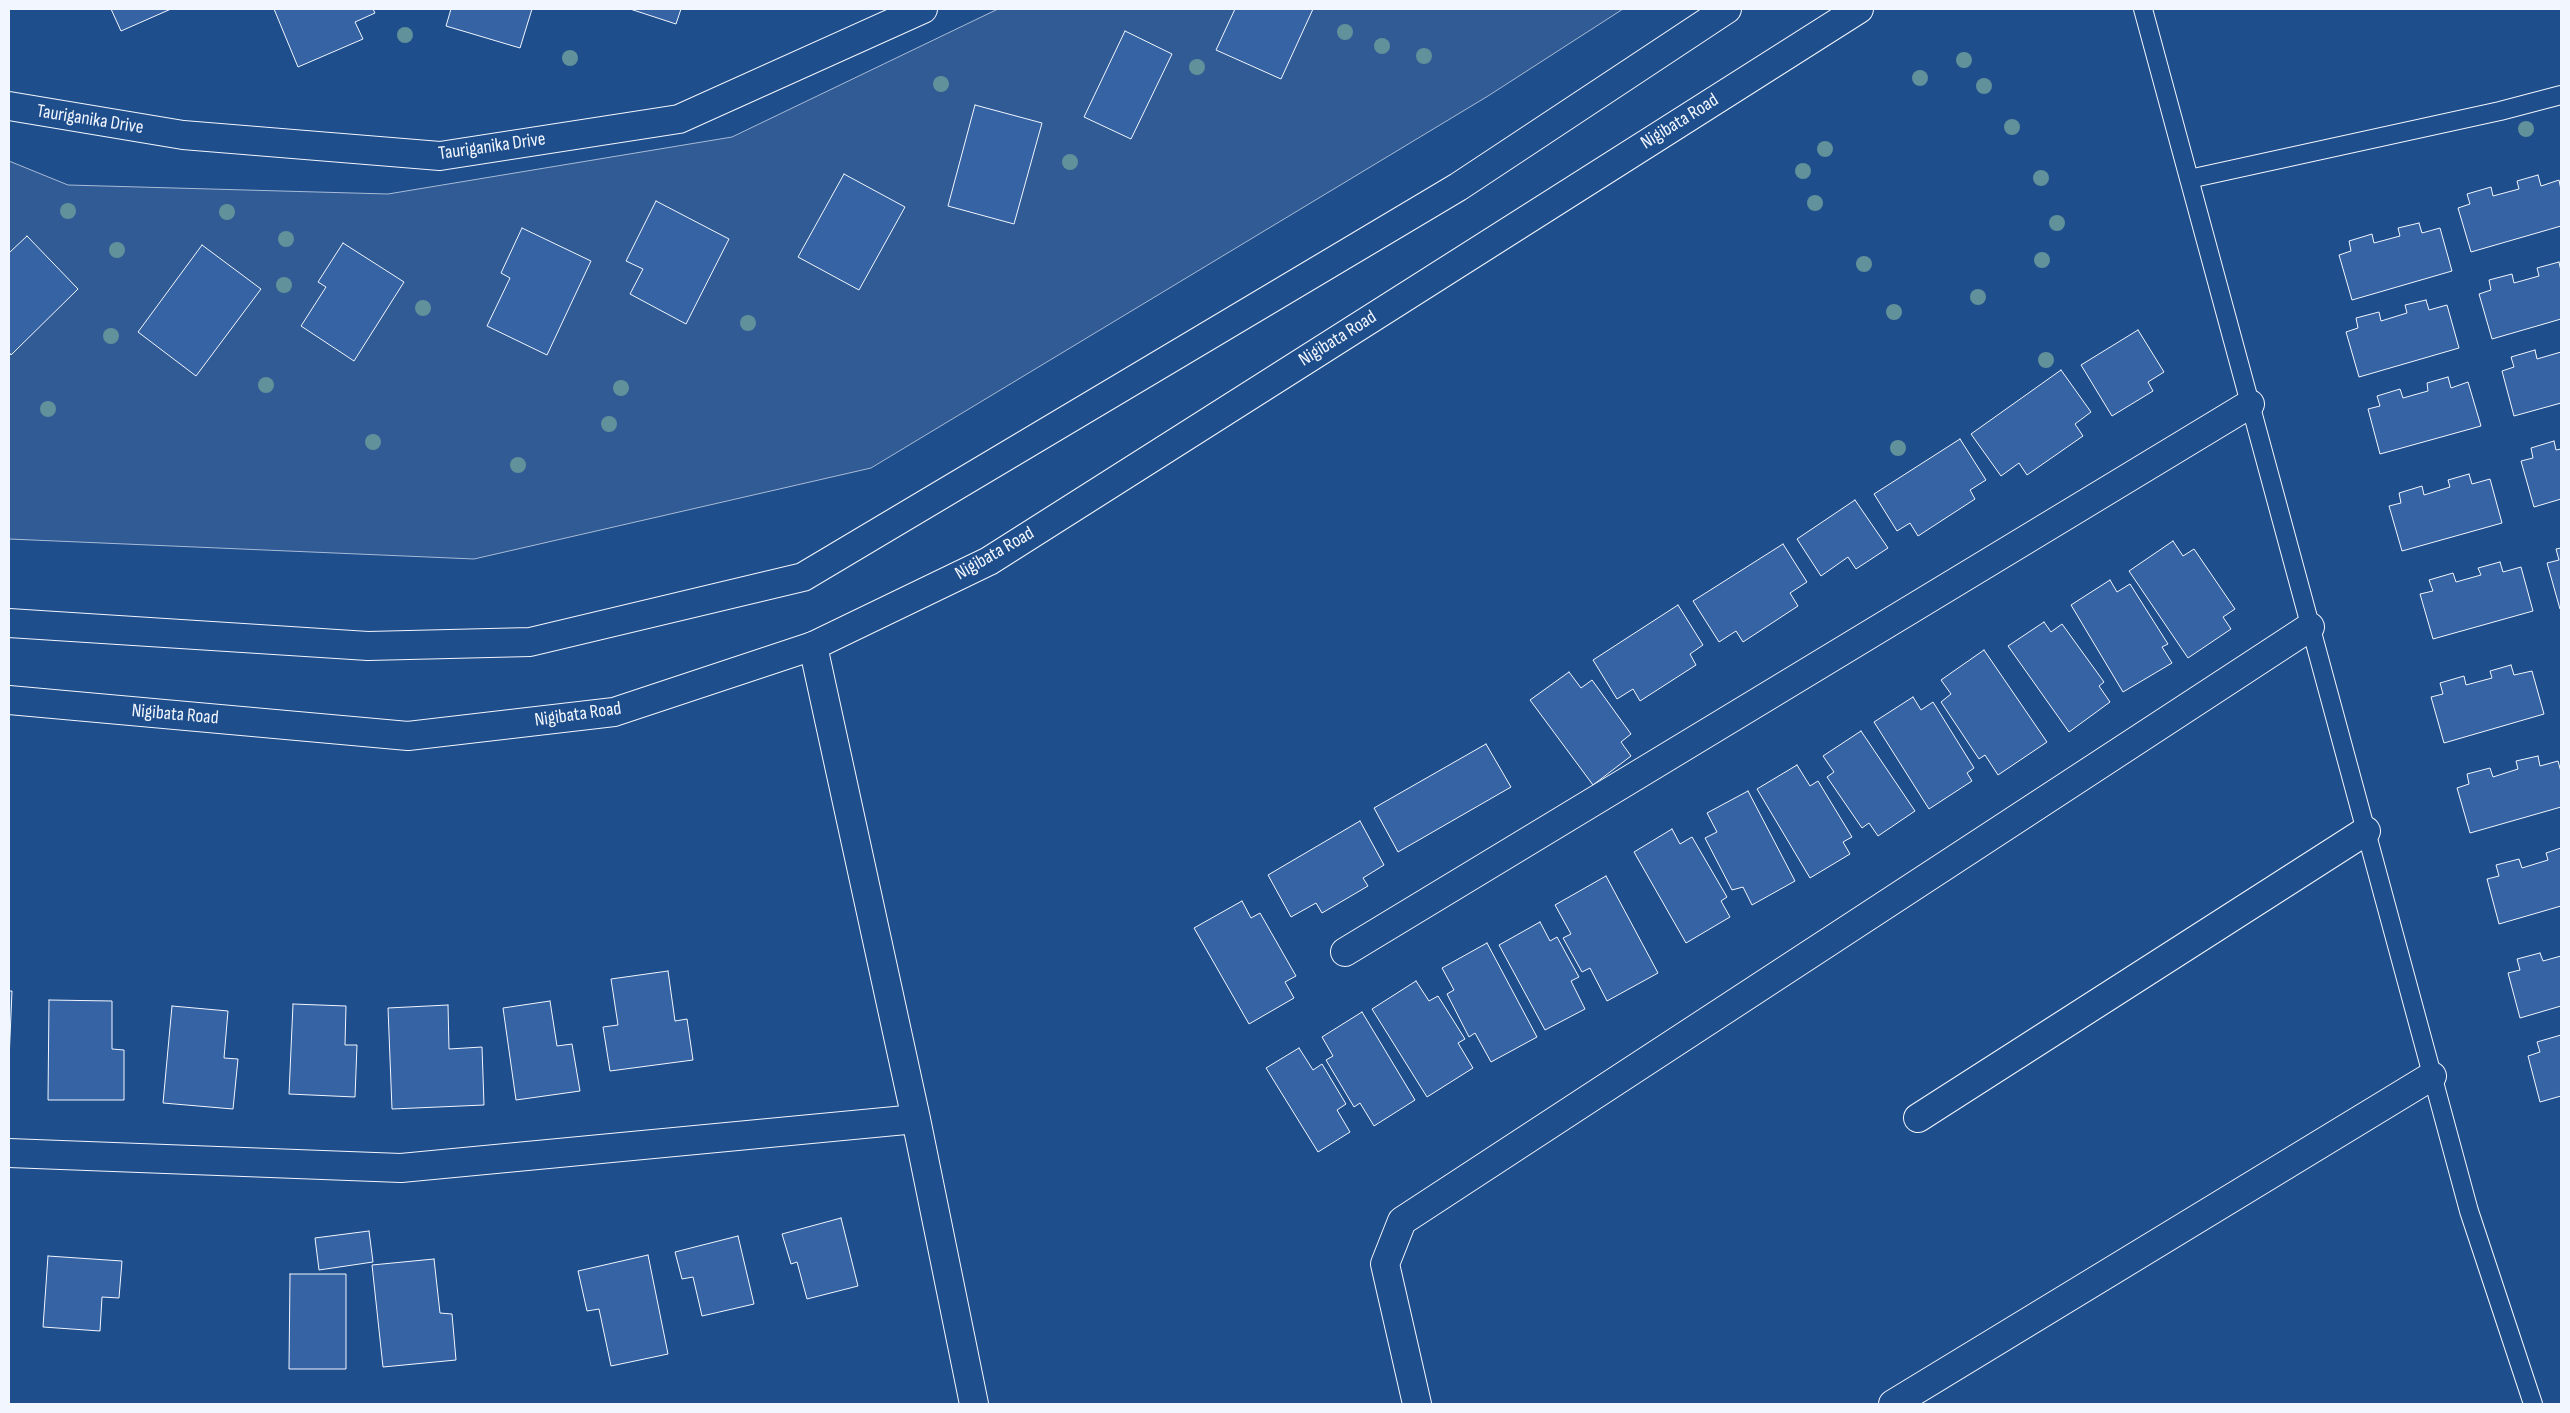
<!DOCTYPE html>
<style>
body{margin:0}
#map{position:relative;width:2570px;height:1413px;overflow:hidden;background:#1f4e8c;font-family:"Sofia Sans Condensed",sans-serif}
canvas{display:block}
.frame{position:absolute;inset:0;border:10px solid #f2f6ff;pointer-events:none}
</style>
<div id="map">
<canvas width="2570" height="1413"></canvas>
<div class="frame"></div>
</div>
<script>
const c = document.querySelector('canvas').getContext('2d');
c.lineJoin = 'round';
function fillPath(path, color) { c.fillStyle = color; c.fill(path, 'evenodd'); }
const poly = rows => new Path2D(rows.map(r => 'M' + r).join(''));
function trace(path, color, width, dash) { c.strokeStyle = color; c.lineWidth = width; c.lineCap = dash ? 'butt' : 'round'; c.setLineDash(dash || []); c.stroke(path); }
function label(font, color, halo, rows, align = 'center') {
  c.font = font + ' "Sofia Sans Condensed",sans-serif'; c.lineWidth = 4; c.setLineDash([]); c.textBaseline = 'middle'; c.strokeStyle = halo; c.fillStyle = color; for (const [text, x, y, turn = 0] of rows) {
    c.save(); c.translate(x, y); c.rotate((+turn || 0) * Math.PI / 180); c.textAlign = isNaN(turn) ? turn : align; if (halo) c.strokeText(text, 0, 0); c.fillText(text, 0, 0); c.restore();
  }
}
const built = poly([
 [998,9,1623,9,1488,96,871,468,474,559,9,539,9,161,68,185,388,194,732,137,998,9]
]);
fillPath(built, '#305b95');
trace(built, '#a8bbd7', 1);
const building = poly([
 [111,9,171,9,121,31,111,9],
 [274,9,373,9,375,13,355,22,363,39,298,67,274,9],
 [451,9,532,9,520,48,446,26,451,9],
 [630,9,681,9,676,24,630,9],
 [1235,9,1313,9,1281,79,1216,50,1235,9],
 [1125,31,1172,54,1131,139,1084,117,1125,31],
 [975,105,1042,123,1014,224,948,206,975,105],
 [844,174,905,207,859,290,798,257,844,174],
 [2538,175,2541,186,2559,180,2561,190,2561,226,2471,252,2458,208,2470,204,2467,194,2491,187,2493,196,2519,189,2517,181,2538,175],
 [656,201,729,239,686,324,630,294,643,269,626,261,656,201],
 [2419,223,2422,233,2440,228,2452,271,2352,300,2339,255,2351,251,2349,241,2372,234,2374,243,2400,236,2398,228,2419,223],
 [522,228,591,261,547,355,487,326,510,278,501,273,522,228],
 [27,236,78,289,11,355,9,352,9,253,27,236],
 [343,243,404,282,354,361,301,326,326,287,318,282,343,243],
 [202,245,261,289,196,376,138,332,202,245],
 [2559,262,2561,271,2561,319,2492,339,2479,294,2491,290,2489,280,2512,274,2514,283,2539,276,2537,268,2559,262],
 [2426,300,2429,310,2447,305,2459,348,2359,377,2346,332,2358,328,2356,318,2379,312,2381,321,2407,313,2405,305,2426,300],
 [2138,330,2164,372,2148,382,2153,391,2112,416,2081,365,2138,330],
 [2535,350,2537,359,2561,352,2561,403,2514,416,2502,371,2514,367,2511,357,2535,350],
 [2061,370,2091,412,2075,424,2083,436,2027,475,2019,463,2001,476,1971,434,2061,370],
 [2448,377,2451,388,2468,382,2481,426,2380,454,2368,409,2380,406,2377,396,2400,389,2403,398,2428,391,2427,383,2448,377],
 [1960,439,1986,480,1970,490,1975,499,1918,536,1910,523,1897,531,1874,494,1960,439],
 [2554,441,2556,450,2561,449,2561,499,2534,507,2521,461,2533,458,2531,448,2554,441],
 [2469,474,2472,484,2490,479,2502,523,2402,551,2389,506,2401,503,2399,493,2422,486,2424,495,2450,487,2448,480,2469,474],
 [1855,500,1888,548,1856,569,1848,557,1821,576,1797,539,1855,500],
 [2173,541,2183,556,2194,549,2235,609,2223,617,2231,629,2188,658,2129,571,2173,541],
 [1783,544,1807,582,1790,593,1798,606,1743,642,1736,631,1719,642,1693,601,1783,544],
 [2561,548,2561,608,2560,609,2547,563,2559,560,2556,549,2561,548],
 [2500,562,2503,572,2521,567,2533,611,2433,639,2420,594,2433,591,2429,580,2453,573,2456,582,2481,575,2478,568,2500,562],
 [2110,580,2117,592,2130,584,2168,644,2162,647,2172,663,2123,692,2071,605,2110,580],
 [1678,605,1703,645,1690,654,1696,665,1640,701,1633,689,1617,699,1593,660,1678,605],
 [2044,622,2051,632,2062,624,2104,682,2099,686,2110,702,2069,732,2008,646,2044,622],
 [1984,650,2047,742,1998,775,1985,755,1979,759,1941,702,1951,694,1941,680,1984,650],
 [2511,665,2514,675,2532,671,2544,714,2444,743,2431,697,2443,694,2440,683,2464,676,2466,685,2492,678,2490,671,2511,665],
 [1569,672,1581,688,1592,680,1631,734,1621,742,1631,756,1593,785,1530,700,1569,672],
 [1913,697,1921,710,1933,702,1974,768,1967,773,1972,781,1929,809,1874,722,1913,697],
 [1861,731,1915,811,1878,836,1869,823,1862,828,1827,777,1834,772,1823,756,1861,731],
 [1486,744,1511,787,1398,852,1374,808,1486,744],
 [2538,756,2540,766,2558,761,2561,772,2561,807,2470,833,2457,788,2469,784,2467,774,2490,768,2493,777,2518,769,2516,761,2538,756],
 [1797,765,1810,786,1818,781,1852,837,1843,842,1850,854,1810,878,1757,789,1797,765],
 [1748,791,1795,881,1752,905,1743,887,1732,890,1705,838,1717,832,1707,813,1748,791],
 [1360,821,1384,865,1363,878,1368,886,1322,913,1316,903,1291,917,1268,875,1360,821],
 [1672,829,1680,844,1692,837,1727,897,1721,901,1730,917,1686,943,1634,852,1672,829],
 [2561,848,2561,906,2499,924,2487,879,2499,876,2496,865,2519,859,2522,868,2548,860,2546,853,2561,848],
 [1606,876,1658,973,1607,1001,1590,968,1582,972,1563,938,1571,934,1555,905,1606,876],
 [1242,901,1251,918,1260,913,1296,976,1285,982,1294,998,1249,1024,1194,928,1242,901],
 [1540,922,1550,941,1557,937,1579,977,1571,981,1585,1009,1545,1030,1499,945,1540,922],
 [1487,943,1537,1037,1491,1062,1475,1033,1469,1037,1447,994,1454,990,1442,968,1487,943],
 [2540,953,2543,961,2561,956,2561,1006,2520,1018,2508,973,2520,970,2517,959,2540,953],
 [668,971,675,1021,687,1019,693,1060,610,1071,603,1027,618,1025,611,979,668,971],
 [1416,981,1429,1001,1438,996,1465,1039,1458,1043,1473,1068,1427,1097,1372,1009,1416,981],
 [9,991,12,991,9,1060,9,991],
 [49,1000,112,1001,112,1049,124,1050,124,1100,48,1100,49,1000],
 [550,1001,557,1046,572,1044,580,1091,516,1100,503,1008,550,1001],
 [293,1004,346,1006,345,1045,357,1045,355,1097,289,1094,293,1004],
 [448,1005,449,1049,482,1047,484,1105,392,1109,388,1008,448,1005],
 [172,1006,228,1011,224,1058,238,1059,233,1109,163,1103,172,1006],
 [1362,1012,1415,1100,1374,1126,1360,1103,1354,1107,1326,1060,1333,1056,1322,1037,1362,1012],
 [2561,1035,2561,1096,2540,1102,2528,1056,2540,1052,2537,1042,2561,1035],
 [1299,1048,1313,1070,1322,1064,1346,1104,1337,1110,1350,1132,1318,1152,1266,1068,1299,1048],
 [841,1218,858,1286,807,1299,797,1262,791,1264,782,1234,841,1218],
 [369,1231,373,1262,319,1270,315,1238,369,1231],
 [738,1236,754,1304,702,1316,693,1277,682,1279,675,1252,738,1236],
 [648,1255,668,1354,611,1366,599,1309,587,1311,578,1271,648,1255],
 [48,1256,122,1261,119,1298,102,1297,100,1331,43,1327,48,1256],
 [434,1259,440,1313,452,1314,456,1360,383,1367,372,1265,434,1259],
 [290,1274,346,1274,346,1369,289,1369,290,1274]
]);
fillPath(building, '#3563a3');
trace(building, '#f2f6ff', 1);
const service = poly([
 [2143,9,2469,1211,2533,1404],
 [2189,179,2500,111,2561,95]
]);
const minor = poly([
 [9,106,183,135,440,156,679,119,923,9],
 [813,646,916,1119,974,1404],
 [1345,952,2250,404],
 [1918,1118,2366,831],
 [9,1153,401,1168,916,1119],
 [1417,1404,1385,1264,1402,1221,2310,627],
 [1893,1404,2432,1076]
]);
const tertiary = poly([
 [9,623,368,646,530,642,803,577,1458,187,1727,9],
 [9,700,408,736,614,712,813,646,989,561,1859,9]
]);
trace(service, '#f2f6ff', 20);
trace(minor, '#f2f6ff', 30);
trace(tertiary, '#f2f6ff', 30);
trace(service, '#1f4e8c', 18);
trace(minor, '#1f4e8c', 28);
trace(tertiary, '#1f4e8c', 28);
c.fillStyle = '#61919a';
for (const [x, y] of [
 [1345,32],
 [405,35],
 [1382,46],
 [1424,56],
 [570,58],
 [1964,60],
 [1197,67],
 [1920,78],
 [941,84],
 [1984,86],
 [2012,127],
 [2526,129],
 [1825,149],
 [1070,162],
 [1803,171],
 [2041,178],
 [1815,203],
 [68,211],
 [227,212],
 [2057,223],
 [286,239],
 [117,250],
 [2042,260],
 [1864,264],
 [284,285],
 [1978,297],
 [423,308],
 [1894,312],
 [748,323],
 [111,336],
 [2046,360],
 [266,385],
 [621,388],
 [48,409],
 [609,424],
 [373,442],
 [1898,448],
 [518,465]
]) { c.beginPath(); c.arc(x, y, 8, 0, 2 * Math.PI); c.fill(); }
label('19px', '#f2f6ff', '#1f4e8c', [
 ["Tauriganika Drive",90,120,9],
 ["Nigibata Road",1680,122,-32],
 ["Tauriganika Drive",492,147,-8],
 ["Nigibata Road",1338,339,-32],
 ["Nigibata Road",995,554,-30],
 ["Nigibata Road",175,715,5],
 ["Nigibata Road",578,715,-8]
]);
</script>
